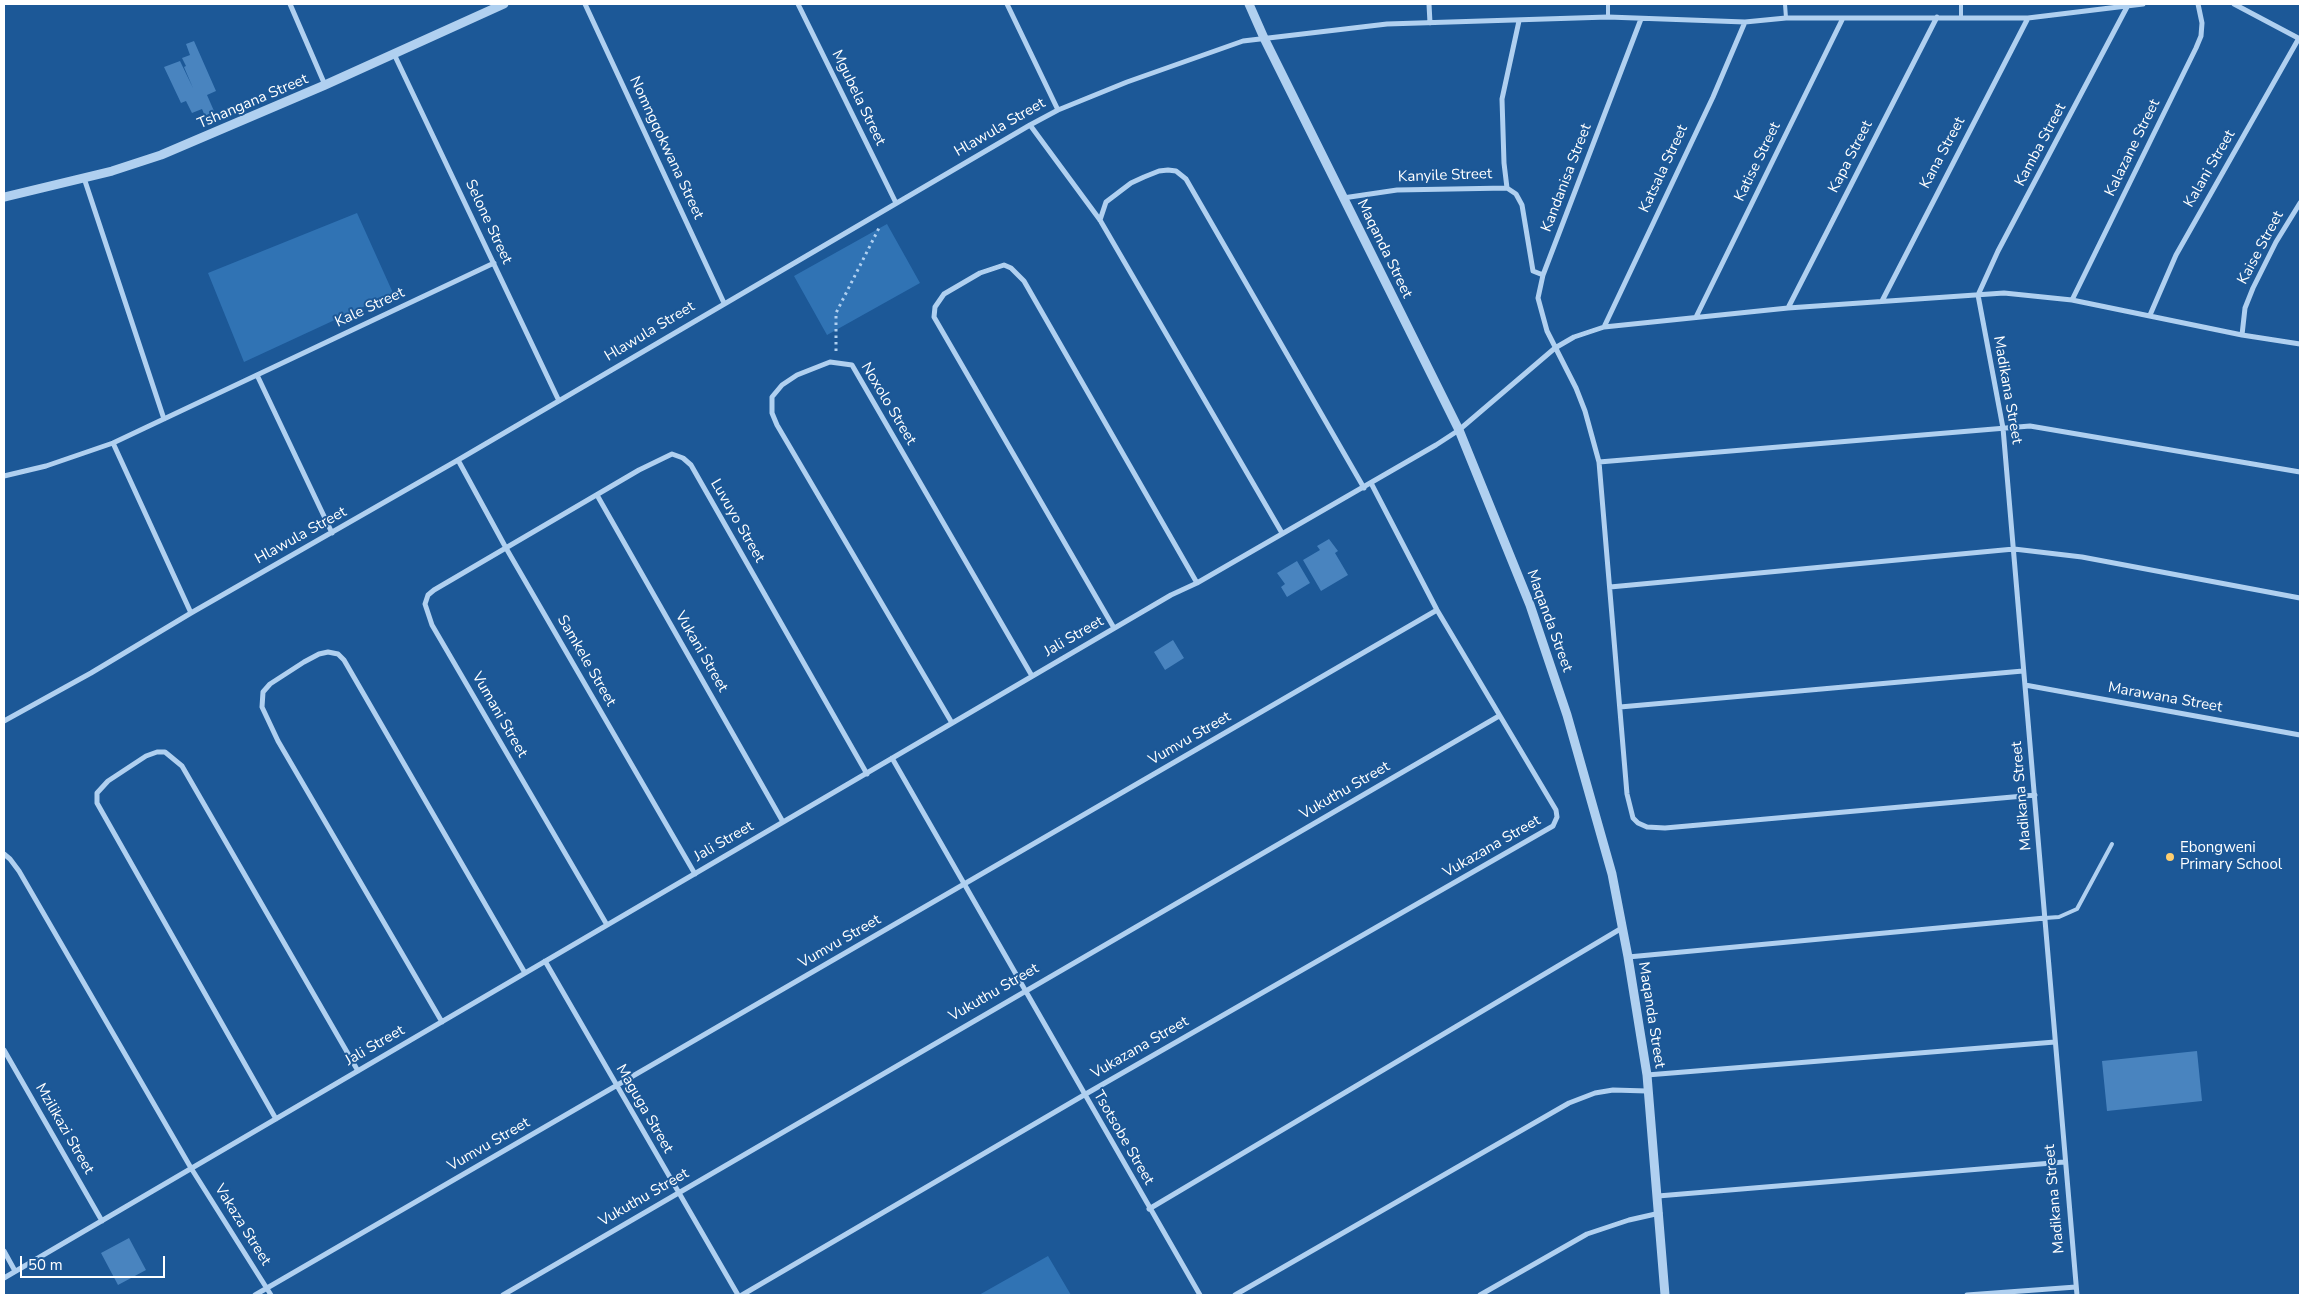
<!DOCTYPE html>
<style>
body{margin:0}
#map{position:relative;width:2304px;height:1299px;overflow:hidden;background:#1c5897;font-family:"Nunito Sans",sans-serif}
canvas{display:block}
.frame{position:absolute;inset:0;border:5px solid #fff;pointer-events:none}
.scale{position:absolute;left:20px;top:1256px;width:145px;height:22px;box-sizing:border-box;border:2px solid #fff;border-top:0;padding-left:6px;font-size:15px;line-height:18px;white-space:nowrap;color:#fff;-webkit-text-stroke:4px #1c5897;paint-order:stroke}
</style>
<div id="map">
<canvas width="2304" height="1299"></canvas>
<div class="frame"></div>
<div class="scale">50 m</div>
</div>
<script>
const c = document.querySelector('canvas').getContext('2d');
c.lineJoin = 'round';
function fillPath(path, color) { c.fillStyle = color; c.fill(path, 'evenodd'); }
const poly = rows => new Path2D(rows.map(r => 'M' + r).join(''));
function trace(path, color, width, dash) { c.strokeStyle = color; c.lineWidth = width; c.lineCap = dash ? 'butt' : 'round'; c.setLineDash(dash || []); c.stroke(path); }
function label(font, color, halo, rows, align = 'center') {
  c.font = font + ' "Nunito Sans",sans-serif'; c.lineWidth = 4; c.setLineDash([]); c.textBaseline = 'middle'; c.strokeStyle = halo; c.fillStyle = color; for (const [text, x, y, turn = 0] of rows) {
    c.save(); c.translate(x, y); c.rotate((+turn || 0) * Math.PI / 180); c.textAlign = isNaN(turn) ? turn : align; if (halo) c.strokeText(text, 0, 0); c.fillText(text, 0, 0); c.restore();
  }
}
fillPath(poly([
 [357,213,393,293,244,362,208,273],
 [887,224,920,283,827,335,794,276],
 [1048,1256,1071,1295,979,1295]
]), '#3073b4');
fillPath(poly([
 [194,41,216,91,207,95,214,111,205,116,202,109,192,113,186,101,181,103,164,67,180,61,193,88,184,67,186,66,182,58,190,55,186,44],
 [1329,539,1338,551,1335,553,1348,575,1321,591,1303,560,1320,550,1317,546],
 [1297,561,1310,583,1287,597,1281,587,1285,584,1277,573],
 [1173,640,1184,658,1165,670,1154,652],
 [2197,1051,2202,1101,2107,1111,2102,1061],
 [129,1238,146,1270,118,1285,101,1253]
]), '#4984bf');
trace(poly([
 [836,351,836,313,879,228]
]), '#b0d0f0', 3, [2.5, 4]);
trace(poly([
 [1608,4,1608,17],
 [1785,4,1786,18],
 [1961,4,1961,17],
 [2045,918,2059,917,2077,909,2112,844]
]), '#b0d0f0', 4);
trace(poly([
 [290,4,325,85],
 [585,4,724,303],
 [798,4,896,203],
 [1007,4,1058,110],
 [1429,4,1430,23],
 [2234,4,2300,39],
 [1641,19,1543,275,1538,298,1547,331,1576,388,1585,411,1599,462,1627,794,1633,818,1638,823,1647,827,1665,828,2035,795],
 [394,54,559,401],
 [1030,125,1100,220,1282,533],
 [84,178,164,419],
 [1507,188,1504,163,1502,99,1519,21],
 [1343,198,1397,190,1507,188,1516,194,1522,205,1533,271,1543,275],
 [1100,220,1106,202,1131,183,1144,177,1159,171,1168,170,1176,171,1186,179,1364,488],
 [2072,300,2196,48,2201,36,2202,23,2198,4],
 [1882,301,2028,18],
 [1788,308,1937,17],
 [2150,315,2176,255,2299,38],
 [1696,317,1843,18],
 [1604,327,1713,97,1745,22],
 [2242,335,2245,308,2253,288,2276,242,2300,203],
 [257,375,332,533],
 [113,443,191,613],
 [458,460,506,548,695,874],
 [1599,462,2030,426,2300,472],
 [4,476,46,466,113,443,494,263],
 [597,495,783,822],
 [1610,587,2014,549,2082,557,2300,598],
 [1114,628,934,317,935,307,944,294,980,273,1004,265,1011,268,1024,281,1197,583],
 [2025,685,2300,735],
 [1620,707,2023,671],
 [4,721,91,673,191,613,458,460,1030,125,1058,110,1127,82,1243,41,1387,24,1608,17,1745,22,1786,18,2028,18,2143,4],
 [952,723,777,425,772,413,772,397,782,385,797,375,830,362,852,365,1032,676],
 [892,758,1200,1295],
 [4,854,10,859,19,871,191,1168,271,1295],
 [607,925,432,625,425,604,428,595,434,590,639,470,672,454,683,458,691,465,867,774],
 [1628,957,2045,918],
 [545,961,738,1295],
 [442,1022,278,741,262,707,263,692,270,684,304,662,319,654,328,652,338,654,344,660,525,973],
 [4,1050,102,1221],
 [1647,1075,2055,1042],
 [276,1119,97,803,97,793,108,781,146,756,157,752,165,752,182,766,358,1071],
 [1658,1196,2064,1162],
 [1149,1209,1622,928],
 [4,1251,15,1271],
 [4,1278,1171,595,1197,583,1436,445,1459,430,1555,348,1574,337,1604,327,1788,308,2004,293,2072,300,2242,335,2300,344],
 [255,1295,1437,610],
 [503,1295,1499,716],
 [742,1295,1084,1095,1553,826,1557,817,1556,810,1437,610,1371,483],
 [1235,1295,1569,1103,1595,1093,1613,1090,1647,1091],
 [1480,1295,1587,1234,1629,1220,1660,1213],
 [1967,1295,2076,1287],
 [2077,1295,2003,428,1978,295,1998,251,2127,7]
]), '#b0d0f0', 5);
trace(poly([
 [1249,4,1264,38,1459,430,1530,605,1567,715,1612,874,1628,957,1647,1075,1665,1295],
 [4,197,112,171,161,155,325,85,504,4]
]), '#b0d0f0', 9);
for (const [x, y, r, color] of [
 [2170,857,5,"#ffce6f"]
]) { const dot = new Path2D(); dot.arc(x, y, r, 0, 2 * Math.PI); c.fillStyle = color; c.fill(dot); trace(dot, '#1c5897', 2); }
label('15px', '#fff', '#1c5897', [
 ["Mgubela Street",858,98,64],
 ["Tshangana Street",253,102,-23],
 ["Hlawula Street",1000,128,-30],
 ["Kamba Street",2041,145,-62],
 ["Nomngqokwana Street",666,148,65],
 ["Kalazane Street",2133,148,-64],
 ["Kana Street",1943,153,-62],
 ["Kapa Street",1851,157,-63],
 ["Katise Street",1758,162,-64],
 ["Katsala Street",1664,169,-65],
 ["Kalani Street",2210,169,-60],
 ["Kanyile Street",1445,176,-2],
 ["Kandanisa Street",1567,178,-69],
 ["Selone Street",488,222,65],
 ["Kaise Street",2261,248,-62],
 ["Maqanda Street",1384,249,64],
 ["Kale Street",370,308,-25],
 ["Hlawula Street",650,332,-31],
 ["Madikana Street",2007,390,80],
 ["Noxolo Street",888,404,59],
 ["Luvuyo Street",737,521,60],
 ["Hlawula Street",301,536,-29],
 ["Maqanda Street",1549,621,70],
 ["Jali Street",1074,637,-30],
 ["Vukani Street",701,652,60],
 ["Samkele Street",586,661,60],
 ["Marawana Street",2165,698,10],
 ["Vumani Street",499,715,60],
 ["Vumvu Street",1190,739,-30],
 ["Vukuthu Street",1345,791,-30],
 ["Madikana Street",2022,796,-95],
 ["Jali Street",724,842,-30],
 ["Vukazana Street",1492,847,-30],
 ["Vumvu Street",840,942,-30],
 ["Vukuthu Street",994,993,-30],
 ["Maqanda Street",1651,1015,81],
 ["Jali Street",375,1046,-30],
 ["Vukazana Street",1140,1048,-30],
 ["Maguga Street",644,1109,60],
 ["Mzilikazi Street",64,1129,60],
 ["Tsotsobe Street",1123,1138,60],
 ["Vumvu Street",489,1145,-30],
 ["Vukuthu Street",644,1198,-30],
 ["Madikana Street",2055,1199,-95],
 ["Vakaza Street",242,1225,58]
]);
label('15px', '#fff', '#1c5897', [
 ["Ebongweni",2180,848],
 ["Primary School",2180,865]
], 'left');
</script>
